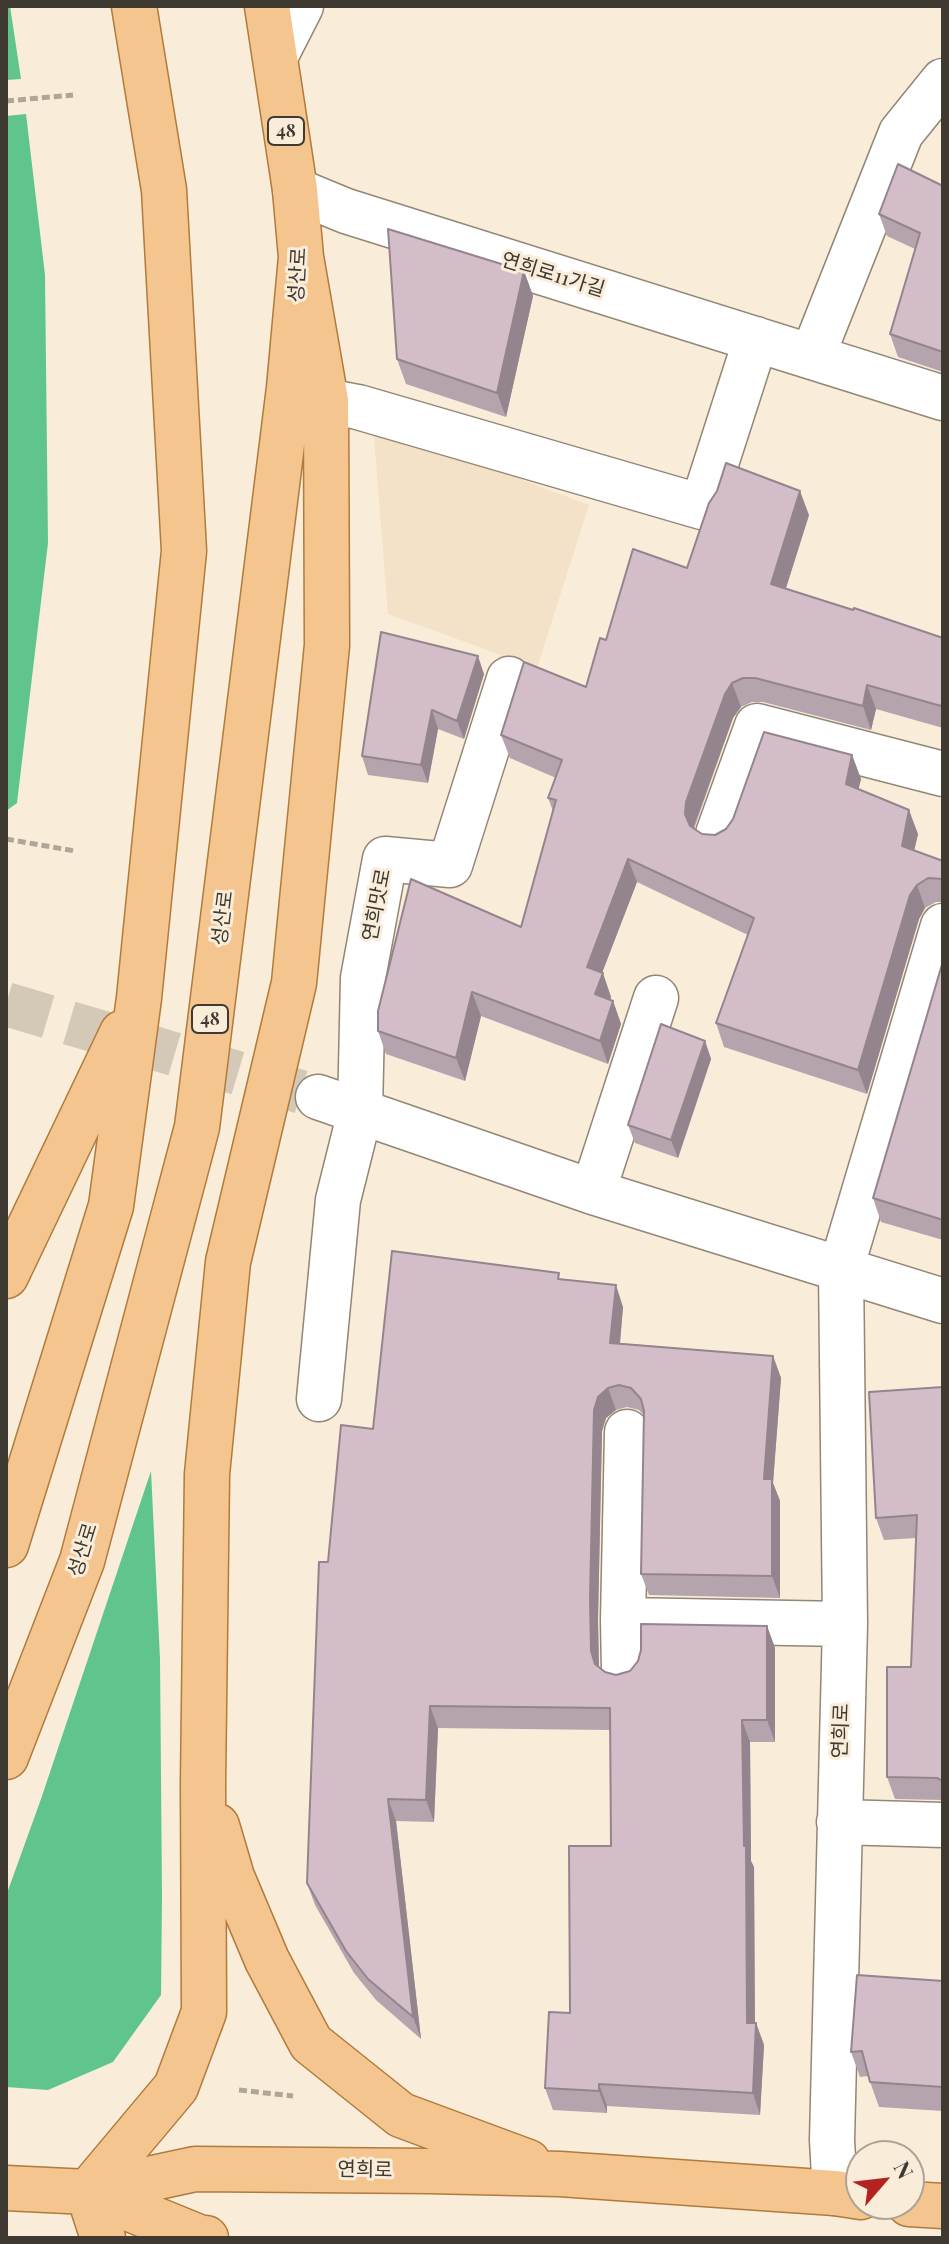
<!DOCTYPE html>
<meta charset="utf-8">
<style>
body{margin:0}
#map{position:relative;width:949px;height:2244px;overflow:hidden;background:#f9ecd9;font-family:"Playfair Display",serif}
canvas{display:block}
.frame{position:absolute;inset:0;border:8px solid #3e3931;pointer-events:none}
.north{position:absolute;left:845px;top:2140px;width:80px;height:80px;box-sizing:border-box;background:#f9ecd9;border:2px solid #aea496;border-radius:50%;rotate:62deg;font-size:22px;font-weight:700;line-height:32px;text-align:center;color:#3e3931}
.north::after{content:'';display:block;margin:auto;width:28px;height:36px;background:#b32421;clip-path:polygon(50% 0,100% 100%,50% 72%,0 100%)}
</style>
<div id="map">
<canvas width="949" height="2244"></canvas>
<div class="frame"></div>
<div class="north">N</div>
</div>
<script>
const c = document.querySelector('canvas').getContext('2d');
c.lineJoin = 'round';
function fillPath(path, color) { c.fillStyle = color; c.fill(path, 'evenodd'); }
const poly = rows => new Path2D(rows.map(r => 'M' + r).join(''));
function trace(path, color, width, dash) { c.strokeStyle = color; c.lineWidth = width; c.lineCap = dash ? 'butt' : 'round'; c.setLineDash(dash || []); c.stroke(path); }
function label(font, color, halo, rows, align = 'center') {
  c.font = font + ' "Playfair Display","Noto Sans KR",serif'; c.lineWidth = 6; c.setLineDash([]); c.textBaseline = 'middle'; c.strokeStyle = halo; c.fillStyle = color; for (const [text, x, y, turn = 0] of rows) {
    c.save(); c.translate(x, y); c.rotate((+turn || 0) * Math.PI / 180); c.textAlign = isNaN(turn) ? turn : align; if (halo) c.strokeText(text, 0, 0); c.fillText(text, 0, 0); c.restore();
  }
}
fillPath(poly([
 [373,424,589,505,537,668,388,614]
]), '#f3e2c8');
fillPath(poly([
 [6,6,10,6,21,79,6,80],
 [26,114,45,275,48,543,17,803,6,811,6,116],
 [151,1471,160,1659,162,1896,161,1995,113,2062,48,2090,6,2087,6,1896,41,1799]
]), '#60c48d');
trace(poly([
 [6,1004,318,1097]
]), '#d4c8b7', 44, [44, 22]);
const minor = poly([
 [276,55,301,6],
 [295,190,346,211,943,398],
 [812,357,901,133,943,81],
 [326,401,358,407,702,507,756,339],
 [718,834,757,726,943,774],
 [318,1097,593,1192,943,1301],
 [593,1192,656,998],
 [319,1399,338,1200,360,1112,363,978,385,859,450,865,509,679],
 [627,1432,623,1620,845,1624],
 [623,1620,624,1672],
 [839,1822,943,1825],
 [835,2193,832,2140,845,1624,841,1269,943,926]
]);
const major = poly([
 [6,1276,122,1033],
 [6,1545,111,1206,139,998,184,551,164,190,134,6],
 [6,1757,82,1561,197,1127,289,388,301,257,295,190,267,6],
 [217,1826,232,1877,267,1960,311,2043,401,2115,528,2162],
 [6,2188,88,2192,195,2169,429,2171,560,2174,835,2193,861,2197],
 [88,2192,176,2087,204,2012,203,1783,207,1474,228,1262,294,983,327,645,326,401,301,257],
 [88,2192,201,2238,206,2238],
 [88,2192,103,2238],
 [909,2204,943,2206]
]);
trace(minor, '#928675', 47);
trace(major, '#b07b3c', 47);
trace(poly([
 [6,101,73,95],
 [6,839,75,851],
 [239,2090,293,2096]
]), '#b0a697', 5, [8, 4]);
trace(minor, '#fff', 44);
trace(major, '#f4c58e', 44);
fillPath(poly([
 [943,186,943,372,898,357,890,334,915,249,887,236,879,214],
 [524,271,533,296,506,417,406,384,397,359],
 [809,515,786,588,943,638,943,728,876,709,871,730,763,702,752,702,741,707,733,718,694,829,702,834,715,835,852,755,861,779,858,789,918,834,914,850,943,861,943,902,936,902,925,908,919,919,867,1094,724,1047,716,1023,748,935,637,882,602,973,611,997,610,1000,613,1001,621,1024,608,1064,481,1016,465,1081,386,1054,378,1031,521,927,553,811,548,798,556,778,510,758,501,735,586,687,606,640,687,568],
 [484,674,464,739,438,729,428,783,368,775,362,756],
 [943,961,943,1240,881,1222,873,1198],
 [705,1041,711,1059,678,1158,635,1143,628,1125],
 [561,1280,623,1307,620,1343,773,1356,781,1378,773,1483,780,1501,780,1598,649,1595,641,1574,644,1415,639,1410,627,1407,616,1410,606,1418,602,1431,598,1620,599,1667,605,1672,616,1675,767,1626,775,1648,775,1742,750,1742,751,1861,754,1867,755,2023,756,2023,764,2045,760,2115,607,2106,607,2113,553,2110,545,2088,570,2013,611,1846,610,1730,438,1728,434,1822,396,1821,421,2039,376,2000,354,1973,315,1905,307,1883,328,1562,373,1429],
 [943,1387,943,1800,895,1799,887,1777,911,1667,916,1538,884,1540,876,1518],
 [943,1981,943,2111,879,2107,868,2076,860,2077,851,2052]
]), '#b5a3ad');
fillPath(poly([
 [524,271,533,296,506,417,497,393],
 [800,491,809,515,780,607,771,584],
 [478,656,484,674,464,739,457,721],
 [732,683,741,707,733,718,694,826,693,838,685,814,686,802,725,694],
 [867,685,876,709,871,730,863,706],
 [432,710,438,729,428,783,421,765],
 [852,755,861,779,854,808,846,784],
 [909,810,918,834,910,869,902,846],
 [628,859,637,882,595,991,587,967],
 [917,885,925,908,919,919,867,1094,858,1070,910,895],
 [603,973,611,997,604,1017,595,994],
 [472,992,481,1016,465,1081,456,1058],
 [613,1001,621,1024,608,1064,600,1041],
 [705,1041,711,1059,678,1158,671,1140],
 [616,1285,623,1307,618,1365,610,1343],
 [773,1356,781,1378,773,1483,780,1501,780,1598,772,1576,764,1479],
 [608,1388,616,1410,606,1418,602,1431,598,1620,599,1672,603,1686,591,1651,590,1599,594,1410,598,1397],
 [767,1626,775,1648,775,1742,767,1720],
 [430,1706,438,1728,434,1822,426,1800],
 [742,1720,750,1742,751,1861,754,1867,755,2045,747,2023],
 [388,1799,396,1821,421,2039,413,2017],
 [756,2023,764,2045,760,2115,753,2093],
 [599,2084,607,2106,607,2113,599,2091]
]), '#94848d');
const building = poly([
 [898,164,943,186,943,352,890,334,920,233,879,214,898,164],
 [388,229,524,271,497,393,397,359,388,229],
 [726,463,800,491,771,584,853,610,854,608,943,638,943,701,941,706,867,685,863,706,755,678,743,678,732,683,725,694,686,802,685,814,690,826,702,834,715,835,726,829,733,819,764,732,852,755,846,784,909,810,902,846,943,861,943,879,928,878,917,885,910,895,858,1070,716,1023,754,918,628,859,587,967,603,973,595,994,613,1001,600,1041,472,992,456,1058,378,1031,378,1011,411,879,521,927,556,800,548,798,562,760,501,735,524,662,586,687,600,638,606,640,633,549,687,568,709,503,717,491,726,463],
 [381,632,478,656,457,721,432,710,421,765,362,756,381,632],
 [943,961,943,1220,873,1198,943,961],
 [661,1024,705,1041,671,1140,628,1125,661,1024],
 [392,1251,559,1273,558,1279,616,1285,610,1343,773,1356,764,1479,772,1479,772,1576,641,1574,644,1411,641,1399,631,1388,619,1385,608,1388,598,1397,594,1410,590,1599,591,1651,595,1664,605,1672,616,1675,630,1671,638,1661,641,1650,641,1624,767,1626,767,1720,742,1720,744,1846,746,1846,747,2023,756,2023,753,2093,599,2084,599,2091,545,2088,549,2012,570,2013,569,1846,611,1846,610,1708,430,1706,426,1800,388,1799,413,2017,368,1979,346,1951,307,1883,319,1562,328,1562,341,1425,373,1429,392,1251],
 [943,1387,943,1781,937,1778,887,1777,887,1667,911,1667,917,1515,876,1518,869,1392,943,1387],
 [857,1975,943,1981,943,2087,870,2082,862,2051,851,2052,857,1975]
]);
fillPath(building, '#d3bdc9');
trace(building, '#94848d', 2);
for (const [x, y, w] of [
 [286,131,36],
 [210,1019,36]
]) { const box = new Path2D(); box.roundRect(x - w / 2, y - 14, w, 28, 6); c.fillStyle = '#f9ecd9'; c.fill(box); trace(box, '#3e3931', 2); }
label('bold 18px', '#3e3931', null, [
 ["48",286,131],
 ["48",210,1019]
]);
label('20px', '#3e3931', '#f9ecd9', [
 ["성산로",298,275,-87],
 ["연희로11가길",553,275,17],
 ["연희맛로",377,905,-79],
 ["성산로",223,918,-83],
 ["성산로",83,1550,-73],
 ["연희로",841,1731,-88],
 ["연희로",365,2170,1]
]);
</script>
